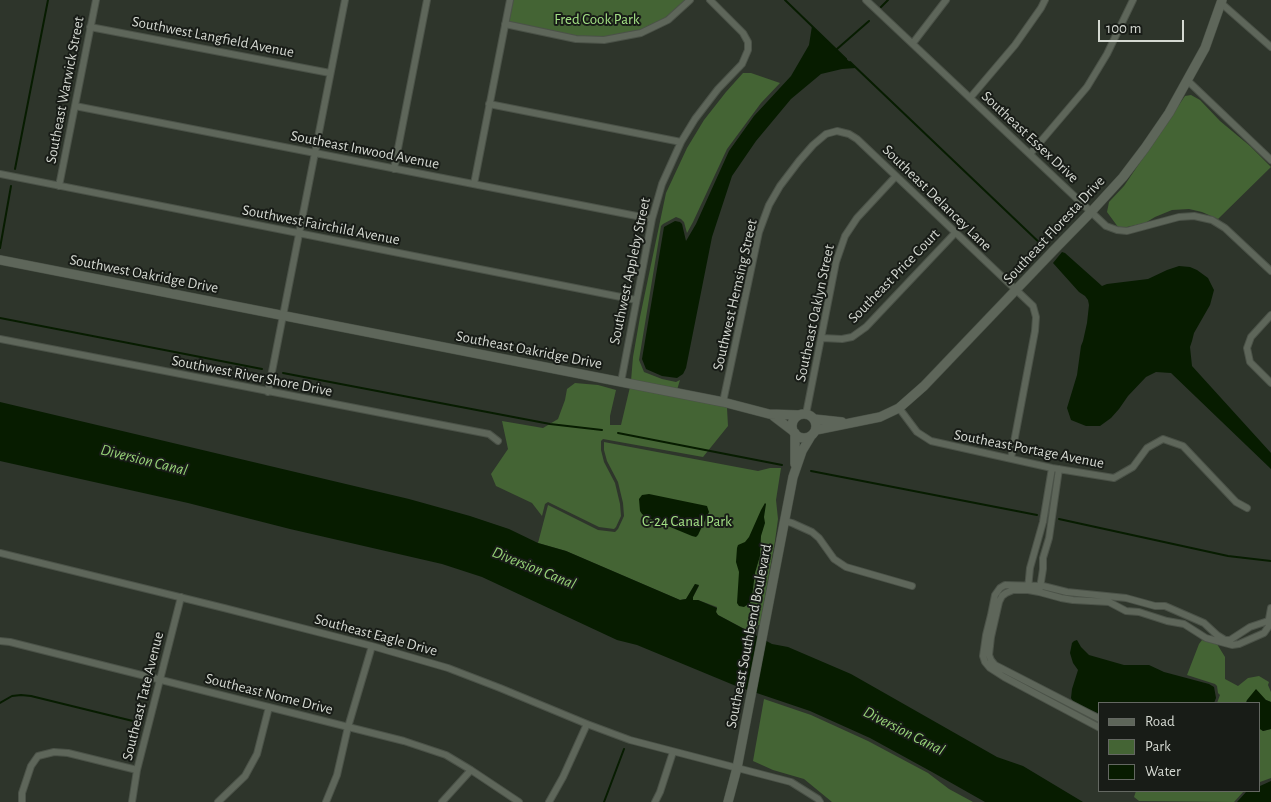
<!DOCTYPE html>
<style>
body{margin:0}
#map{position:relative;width:1271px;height:802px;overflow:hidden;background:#2e352b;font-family:"Alegreya Sans",sans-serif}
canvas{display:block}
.legend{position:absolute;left:1098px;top:702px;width:162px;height:90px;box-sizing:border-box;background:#181c17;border:1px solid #646862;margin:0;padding:6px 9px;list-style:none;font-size:15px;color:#d5d9d2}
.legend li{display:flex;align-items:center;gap:10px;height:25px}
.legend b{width:25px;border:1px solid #646862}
.scale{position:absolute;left:1098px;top:20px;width:86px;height:22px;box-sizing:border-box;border:2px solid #d5d9d2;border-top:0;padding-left:6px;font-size:15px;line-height:18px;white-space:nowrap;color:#d5d9d2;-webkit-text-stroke:4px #181c17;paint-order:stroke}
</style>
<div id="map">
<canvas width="1271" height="802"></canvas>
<ul class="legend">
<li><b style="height:6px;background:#5e665a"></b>Road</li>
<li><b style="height:14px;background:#446434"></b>Park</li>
<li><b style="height:14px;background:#071c00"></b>Water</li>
</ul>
<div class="scale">100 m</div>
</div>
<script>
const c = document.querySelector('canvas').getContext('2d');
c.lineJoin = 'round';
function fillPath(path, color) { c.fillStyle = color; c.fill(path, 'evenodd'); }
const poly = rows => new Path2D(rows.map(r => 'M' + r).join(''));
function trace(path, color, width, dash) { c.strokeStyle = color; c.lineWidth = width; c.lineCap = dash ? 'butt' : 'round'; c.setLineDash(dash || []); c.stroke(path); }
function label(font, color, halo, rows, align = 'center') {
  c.font = font + ' "Alegreya Sans",sans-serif'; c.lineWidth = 4; c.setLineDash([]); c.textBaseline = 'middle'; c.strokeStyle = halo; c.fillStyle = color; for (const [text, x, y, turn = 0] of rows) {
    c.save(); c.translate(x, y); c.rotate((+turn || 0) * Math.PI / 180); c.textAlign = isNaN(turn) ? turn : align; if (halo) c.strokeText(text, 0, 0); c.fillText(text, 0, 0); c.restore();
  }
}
fillPath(poly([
 [512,0,686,0,665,19,643,30,610,37,576,37,507,23],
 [743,73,751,73,780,83,761,103,727,149,693,222,687,233,684,222,681,219,676,217,663,224,661,226,639,360,644,372,662,379,676,382,680,380,677,390,631,381,633,357,640,317,666,193,687,148,704,120,726,92],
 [1191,95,1200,100,1220,121,1250,146,1271,167,1218,219,1202,212,1189,209,1172,210,1155,217,1145,223,1127,227,1118,227,1107,212,1109,202,1124,186,1185,96],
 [575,383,598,385,616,390,610,416,610,425,621,425,630,387,721,405,727,408,728,426,703,457,603,439,601,441,601,450,604,462,615,483,620,504,621,516,616,527,614,529,599,527,548,502,545,504,542,516,532,503,496,486,491,474,508,449,502,421,543,428,558,419,565,400,567,389],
 [604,442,758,471,770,468,781,468,776,500,778,519,775,541,760,625,758,625,754,634,718,615,716,612,717,607,698,600,693,600,693,597,699,586,695,584,686,599,680,600,566,551,538,543,548,505,598,530,615,532,618,529,624,516,623,503,618,482,607,461,604,450],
 [1202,640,1217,644,1225,657,1225,679,1238,686,1248,678,1259,676,1269,682,1268,685,1271,692,1271,702,1266,700,1247,700,1246,703,1217,703,1220,695,1218,693,1217,686,1215,684,1187,675,1199,644],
 [764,699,811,715,868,741,928,773,949,789,973,802,832,802,804,779,773,770,753,761],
 [1260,729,1263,731,1271,729,1271,778,1260,782],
 [1136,791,1244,791,1234,802,1139,801,1134,797]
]), '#446434');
fillPath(poly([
 [812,26,856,68,842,69,821,74,791,99,756,141,732,176,712,237,686,368,683,374,677,378,662,376,646,369,642,359,664,227,675,221,680,222,682,224,686,241,696,224,729,151,754,116,791,76,809,45],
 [1062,252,1065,253,1102,286,1107,284,1148,279,1167,270,1179,266,1190,267,1197,270,1208,278,1214,290,1210,305,1194,333,1192,341,1190,347,1192,366,1271,453,1271,469,1171,373,1156,372,1146,377,1128,396,1119,409,1111,418,1100,426,1086,426,1071,420,1067,408,1077,375,1081,346,1083,341,1087,323,1089,305,1088,300,1085,296,1079,292,1053,263],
 [0,402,329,480,409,499,470,516,509,529,538,543,566,551,680,600,686,599,695,584,699,585,693,597,693,600,698,600,717,608,716,612,718,615,772,644,788,647,851,674,997,757,1023,766,1083,802,985,802,932,772,870,738,810,711,736,686,637,645,617,640,482,577,442,564,290,529,188,503,0,461],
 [649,494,707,506,709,512,698,535,696,537,692,536,646,517,642,514,640,511,639,499,642,495],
 [765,503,766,504,764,517,765,523,761,536,760,556,755,573,752,597,750,603,744,607,739,606,737,603,739,572,736,562,737,548,738,545,745,542,749,537,761,510],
 [1077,640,1081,647,1089,655,1124,665,1149,665,1164,672,1209,684,1214,687,1216,698,1214,703,1100,703,1100,714,1074,703,1071,698,1072,689,1078,670,1073,663,1070,653,1072,643,1074,641],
 [1256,689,1266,700,1271,702,1271,729,1263,731,1260,729,1260,703,1246,703,1247,700],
 [1271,781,1271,802,1237,802,1246,792,1250,791,1260,791,1260,786]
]), '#071c00');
trace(poly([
 [785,0,846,59],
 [881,7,888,0],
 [837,49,869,21],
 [850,62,1044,247],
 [15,169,48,0],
 [0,248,11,186],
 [0,318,262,369],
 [283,373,550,424,602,430],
 [618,433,782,465],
 [811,471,1037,515],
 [1059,519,1228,556,1271,561],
 [0,703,12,696,21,695,31,696,141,723],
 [604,802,624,749]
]), '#071c00', 2);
const street = poly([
 [866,0,1106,226,1117,230,1127,231,1179,217,1194,216,1212,220,1225,228,1271,271],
 [1221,3,1271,47],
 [505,24,576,39,604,40,641,33,668,20,690,0],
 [90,27,330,73],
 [913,43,946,0],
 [1188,81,1271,160],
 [970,98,1015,45,1041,8,1045,0],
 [489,104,681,142],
 [75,106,652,219],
 [1030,154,1087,87,1107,54,1133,0],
 [394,169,427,0],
 [0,174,636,300],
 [474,184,510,0],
 [59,186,96,0],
 [1271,315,1251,337,1247,348,1250,362,1271,383],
 [822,338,842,339,852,337,866,327,955,233],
 [0,339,489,434,498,441],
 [621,382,652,219,662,184,681,142,695,119,718,89,742,64,748,50,748,42,743,33,710,0],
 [268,392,345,0],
 [723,402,759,232,769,205,780,186,799,161,813,145,826,134,837,131,849,134,857,139,1033,306,1036,317,1035,331,1011,458],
 [899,408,917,432,931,441,1052,468,1114,478,1133,467,1147,448,1163,439,1183,446,1236,502,1247,508],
 [806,414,836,262,845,236,857,218,896,176],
 [785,521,792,523,812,532,819,538,834,559,846,567,912,586],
 [0,553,224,608,372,646,448,668,500,688,587,724,630,740,791,782,818,799,820,802],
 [1040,588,1043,569,1043,558,1049,538,1059,469],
 [1028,589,1030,568,1043,522,1052,468],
 [0,641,10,642,404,741,446,755,471,770,519,802],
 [1100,719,995,665,991,660,989,655,991,637,999,602,1002,596,1006,593,1013,590,1028,590,1039,592,1061,598,1073,600,1109,602,1126,611,1139,612,1167,621,1184,624,1206,638,1232,645,1239,644,1264,633,1271,623],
 [1100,728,1004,677,990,668,985,662,983,656,986,635,991,615,995,595,1000,588,1005,585,1043,586,1067,592,1126,598,1155,606,1165,606,1204,623,1217,635,1225,640,1230,640,1250,627,1268,621,1269,619,1271,608],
 [22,802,22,793,31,766,38,756,54,752,68,753,137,770],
 [132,802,137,770,181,597],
 [218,802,245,776,257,754,269,707],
 [326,802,337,775,348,727,372,646],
 [442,802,471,770],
 [549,802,563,777,587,724],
 [655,802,660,792,673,752]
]);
const secondary = poly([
 [0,260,723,402,769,414,798,415],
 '792 426a12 12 0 1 1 24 0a12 12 0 1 1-24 0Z',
 [772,415,793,431],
 [814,419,842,422],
 [816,430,880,417,899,408,924,386,1053,251,1091,212,1123,177,1145,148,1169,113,1205,48,1222,0],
 [795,464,795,433],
 [728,802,737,768,793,477,802,451,811,436]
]);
trace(street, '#4b5248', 8);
trace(secondary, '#4b5248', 10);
trace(street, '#5e665a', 6);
trace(secondary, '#5e665a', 9);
label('15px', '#a3e185', '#181c17', [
 ["Fred Cook Park",597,19],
 ["C-24 Canal Park",687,521]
]);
label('15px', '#d5d9d2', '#181c17', [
 ["Southwest Langfield Avenue",213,37,11],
 ["Southeast Warwick Street",65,90,-79],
 ["Southeast Essex Drive",1030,137,43],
 ["Southeast Inwood Avenue",365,150,11],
 ["Southeast Delancey Lane",937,198,44],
 ["Southwest Fairchild Avenue",321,225,11],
 ["Southeast Floresta Drive",1054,230,-47],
 ["Southwest Appleby Street",630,271,-78],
 ["Southwest Oakridge Drive",144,274,11],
 ["Southeast Price Court",894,276,-46],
 ["Southwest Hemsing Street",735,295,-77],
 ["Southeast Oaklyn Street",815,313,-78],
 ["Southeast Oakridge Drive",529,350,11],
 ["Southwest River Shore Drive",252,376,11],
 ["Southeast Portage Avenue",1029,449,11],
 ["Southeast Eagle Drive",376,635,15],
 ["Southeast Southbend Boulevard",749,636,-79],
 ["Southeast Nome Drive",269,694,14],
 ["Southeast Tate Avenue",143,696,-76]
]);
label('italic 16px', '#96d278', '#181c17', [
 ["Diversion Canal",144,460,14],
 ["Diversion Canal",534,568,22],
 ["Diversion Canal",904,731,27]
]);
</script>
